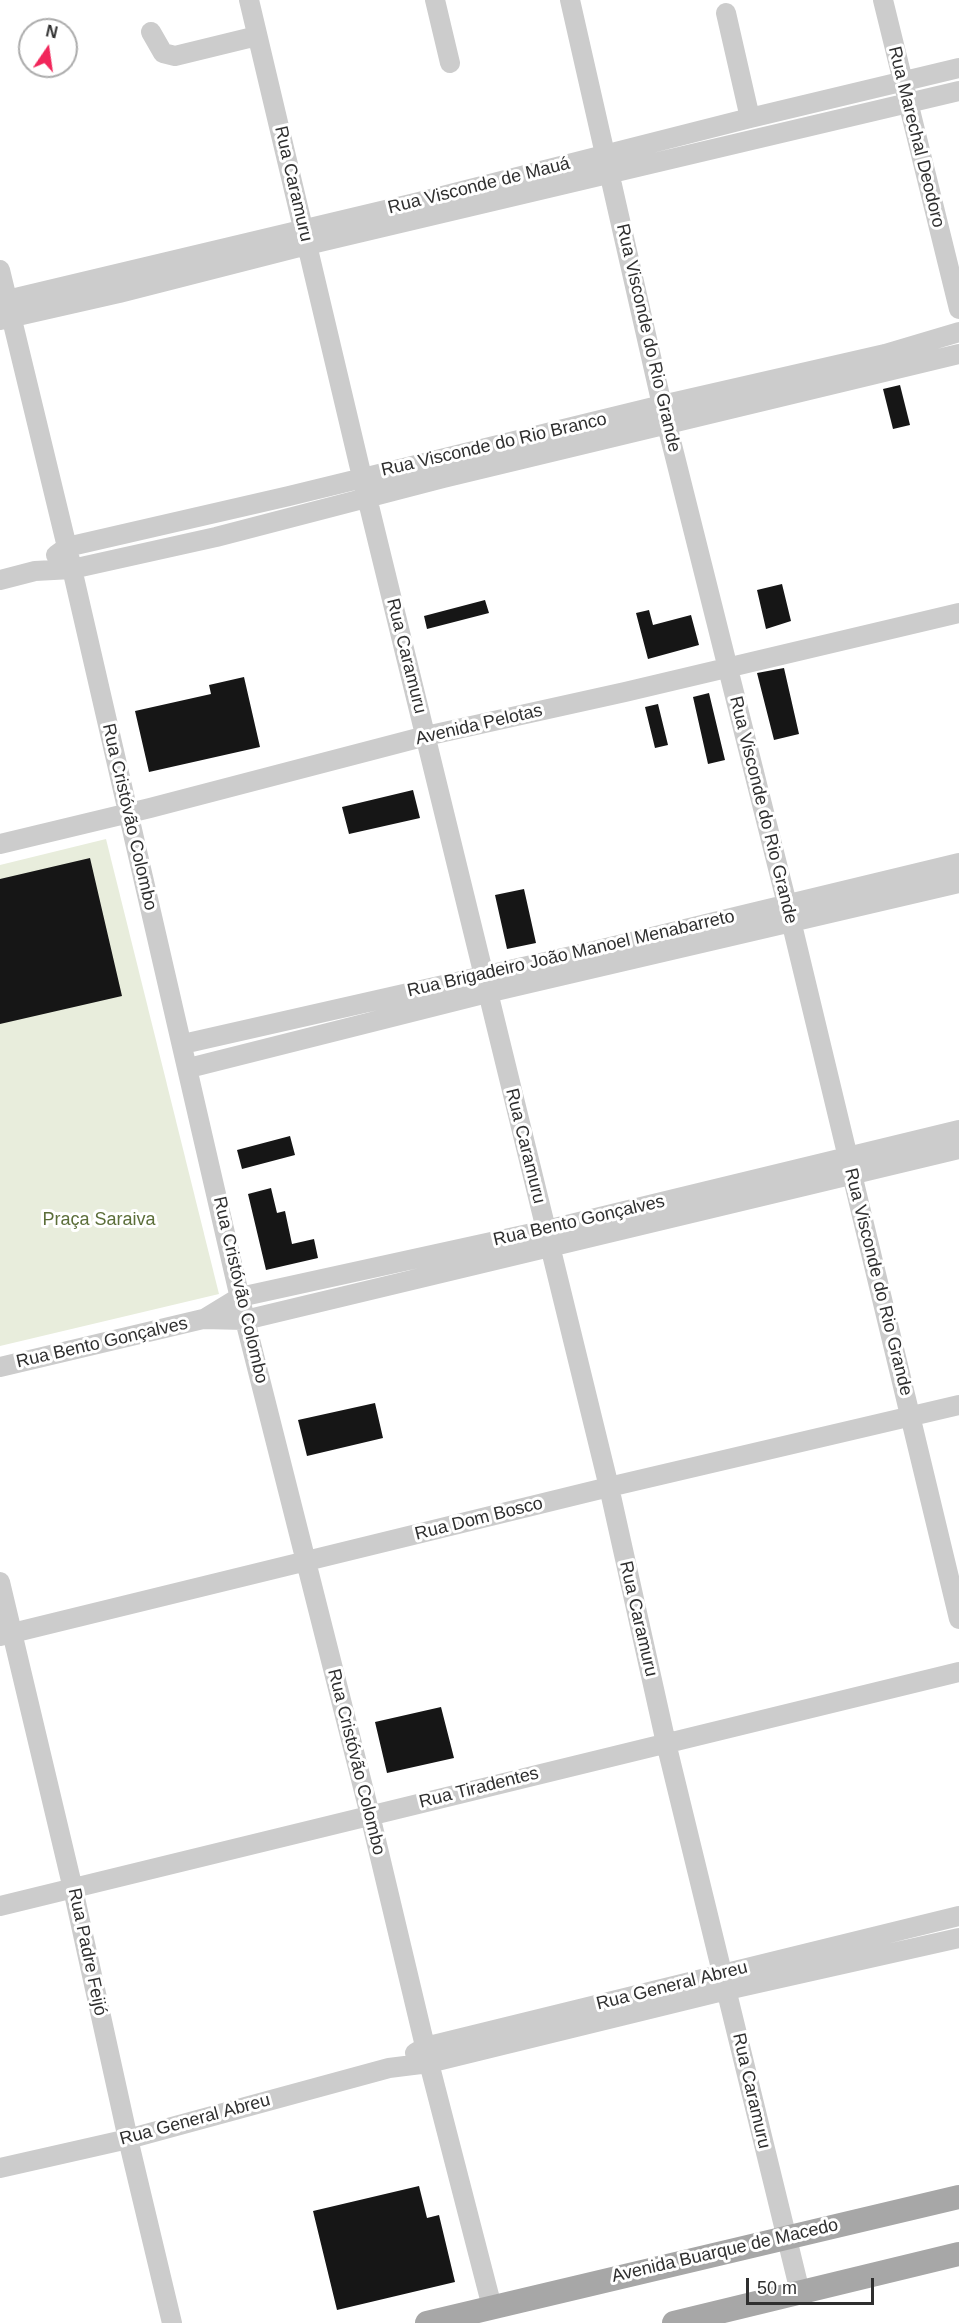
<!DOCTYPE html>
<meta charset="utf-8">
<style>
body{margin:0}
#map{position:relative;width:959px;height:2323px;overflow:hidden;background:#fff;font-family:Arial,sans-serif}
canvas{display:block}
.north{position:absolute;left:18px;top:18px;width:60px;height:60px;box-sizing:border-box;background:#fff;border:2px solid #acacac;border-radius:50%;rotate:13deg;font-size:16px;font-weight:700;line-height:24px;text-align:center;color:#2f2f2f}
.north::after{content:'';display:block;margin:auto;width:21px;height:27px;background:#f1265a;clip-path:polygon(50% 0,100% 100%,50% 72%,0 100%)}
.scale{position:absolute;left:746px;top:2278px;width:128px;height:27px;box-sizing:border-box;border:3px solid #2f2f2f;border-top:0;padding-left:8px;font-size:18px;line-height:21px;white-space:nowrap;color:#2f2f2f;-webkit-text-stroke:4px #fff;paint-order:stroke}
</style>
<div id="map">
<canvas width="959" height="2323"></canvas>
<div class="north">N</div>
<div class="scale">50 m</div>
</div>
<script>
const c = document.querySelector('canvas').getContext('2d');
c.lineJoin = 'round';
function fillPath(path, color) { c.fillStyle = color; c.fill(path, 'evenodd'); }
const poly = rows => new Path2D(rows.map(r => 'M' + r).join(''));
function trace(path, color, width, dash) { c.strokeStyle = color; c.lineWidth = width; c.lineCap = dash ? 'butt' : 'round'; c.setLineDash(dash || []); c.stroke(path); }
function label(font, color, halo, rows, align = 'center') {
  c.font = font + ' Arial,sans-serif'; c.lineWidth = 6; c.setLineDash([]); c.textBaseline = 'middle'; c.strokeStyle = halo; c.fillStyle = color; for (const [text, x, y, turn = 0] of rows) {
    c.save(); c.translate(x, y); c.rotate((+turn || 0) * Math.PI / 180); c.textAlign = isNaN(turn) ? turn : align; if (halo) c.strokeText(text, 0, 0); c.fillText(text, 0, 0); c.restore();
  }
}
fillPath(poly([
 [106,839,219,1294,0,1346,0,865]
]), '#e8eddc');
fillPath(poly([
 [900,385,910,425,893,429,883,389],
 [782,584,791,621,766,629,757,590],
 [485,600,489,613,427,629,424,616],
 [649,610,653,625,691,615,699,645,648,659,636,613],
 [784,668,799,734,774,740,757,673],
 [244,677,260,747,149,772,135,711,211,694,209,685],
 [709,693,725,760,708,764,693,697],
 [658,704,668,745,655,748,645,707],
 [413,790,420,818,349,834,342,807],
 [90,858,122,996,0,1024,0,879],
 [524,889,536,943,507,949,495,895],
 [290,1136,295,1155,242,1169,237,1150],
 [271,1188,277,1213,285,1211,292,1244,314,1239,318,1258,266,1270,248,1194],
 [375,1403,383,1438,307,1456,298,1420],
 [441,1707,454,1758,387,1773,375,1722],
 [419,2186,427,2218,439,2215,455,2282,337,2310,313,2211]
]), '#161616');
trace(poly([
 [249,0,362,477,609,1487,666,1743,800,2292],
 [435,0,450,63],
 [570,0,662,405,787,904,959,1619],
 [883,0,959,309],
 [726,13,750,118],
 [151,32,163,53,175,56,257,36],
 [0,270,67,547,245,1320,370,1815,429,2063,492,2307],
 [0,304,7,300,415,203,750,118,959,68],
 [0,320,119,293,307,245,959,91],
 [56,555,67,547,289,496,662,405,885,354,959,332],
 [0,580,35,571,72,569,216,537,443,478,959,354],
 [0,844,150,808,426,736,625,692,959,613],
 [183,1044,598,950,959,863],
 [189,1068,487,993,959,883],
 [204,1319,240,1297,546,1230,959,1130],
 [0,1367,203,1319,245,1320,959,1149],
 [0,1582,73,1889,128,2139,172,2323],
 [0,1636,609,1487,959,1405],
 [0,1906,959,1672],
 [415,2053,425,2047,959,1916],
 [0,2168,128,2139,389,2068,429,2063,727,1990,959,1938]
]), '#ccc', 20);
trace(poly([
 [427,2323,959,2197],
 [674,2323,959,2254]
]), '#a7a7a7', 24);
label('18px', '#2f2f2f', '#fff', [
 ["Rua Marechal Deodoro",916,137,76],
 ["Rua Caramuru",293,184,77],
 ["Rua Visconde de Mauá",479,186,-14],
 ["Rua Visconde do Rio Grande",648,338,77],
 ["Rua Visconde do Rio Branco",494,445,-13],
 ["Rua Caramuru",406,656,76],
 ["Avenida Pelotas",479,725,-13],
 ["Rua Visconde do Rio Grande",763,810,76],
 ["Rua Cristóvão Colombo",129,817,77],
 ["Rua Brigadeiro João Manoel Menabarreto",571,954,-13],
 ["Rua Caramuru",525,1146,76],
 ["Rua Bento Gonçalves",579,1221,-13],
 ["Rua Visconde do Rio Grande",878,1282,76],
 ["Rua Cristóvão Colombo",240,1290,77],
 ["Rua Bento Gonçalves",102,1343,-13],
 ["Rua Dom Bosco",479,1519,-14],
 ["Rua Caramuru",638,1619,77],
 ["Rua Cristóvão Colombo",356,1762,76],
 ["Rua Tiradentes",479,1788,-14],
 ["Rua Padre Feijó",87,1952,78],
 ["Rua General Abreu",672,1986,-14],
 ["Rua Caramuru",751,2091,77],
 ["Rua General Abreu",195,2120,-15],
 ["Avenida Buarque de Macedo",725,2251,-13]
]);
label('18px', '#5b6e39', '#fff', [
 ["Praça Saraiva",99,1220]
]);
</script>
